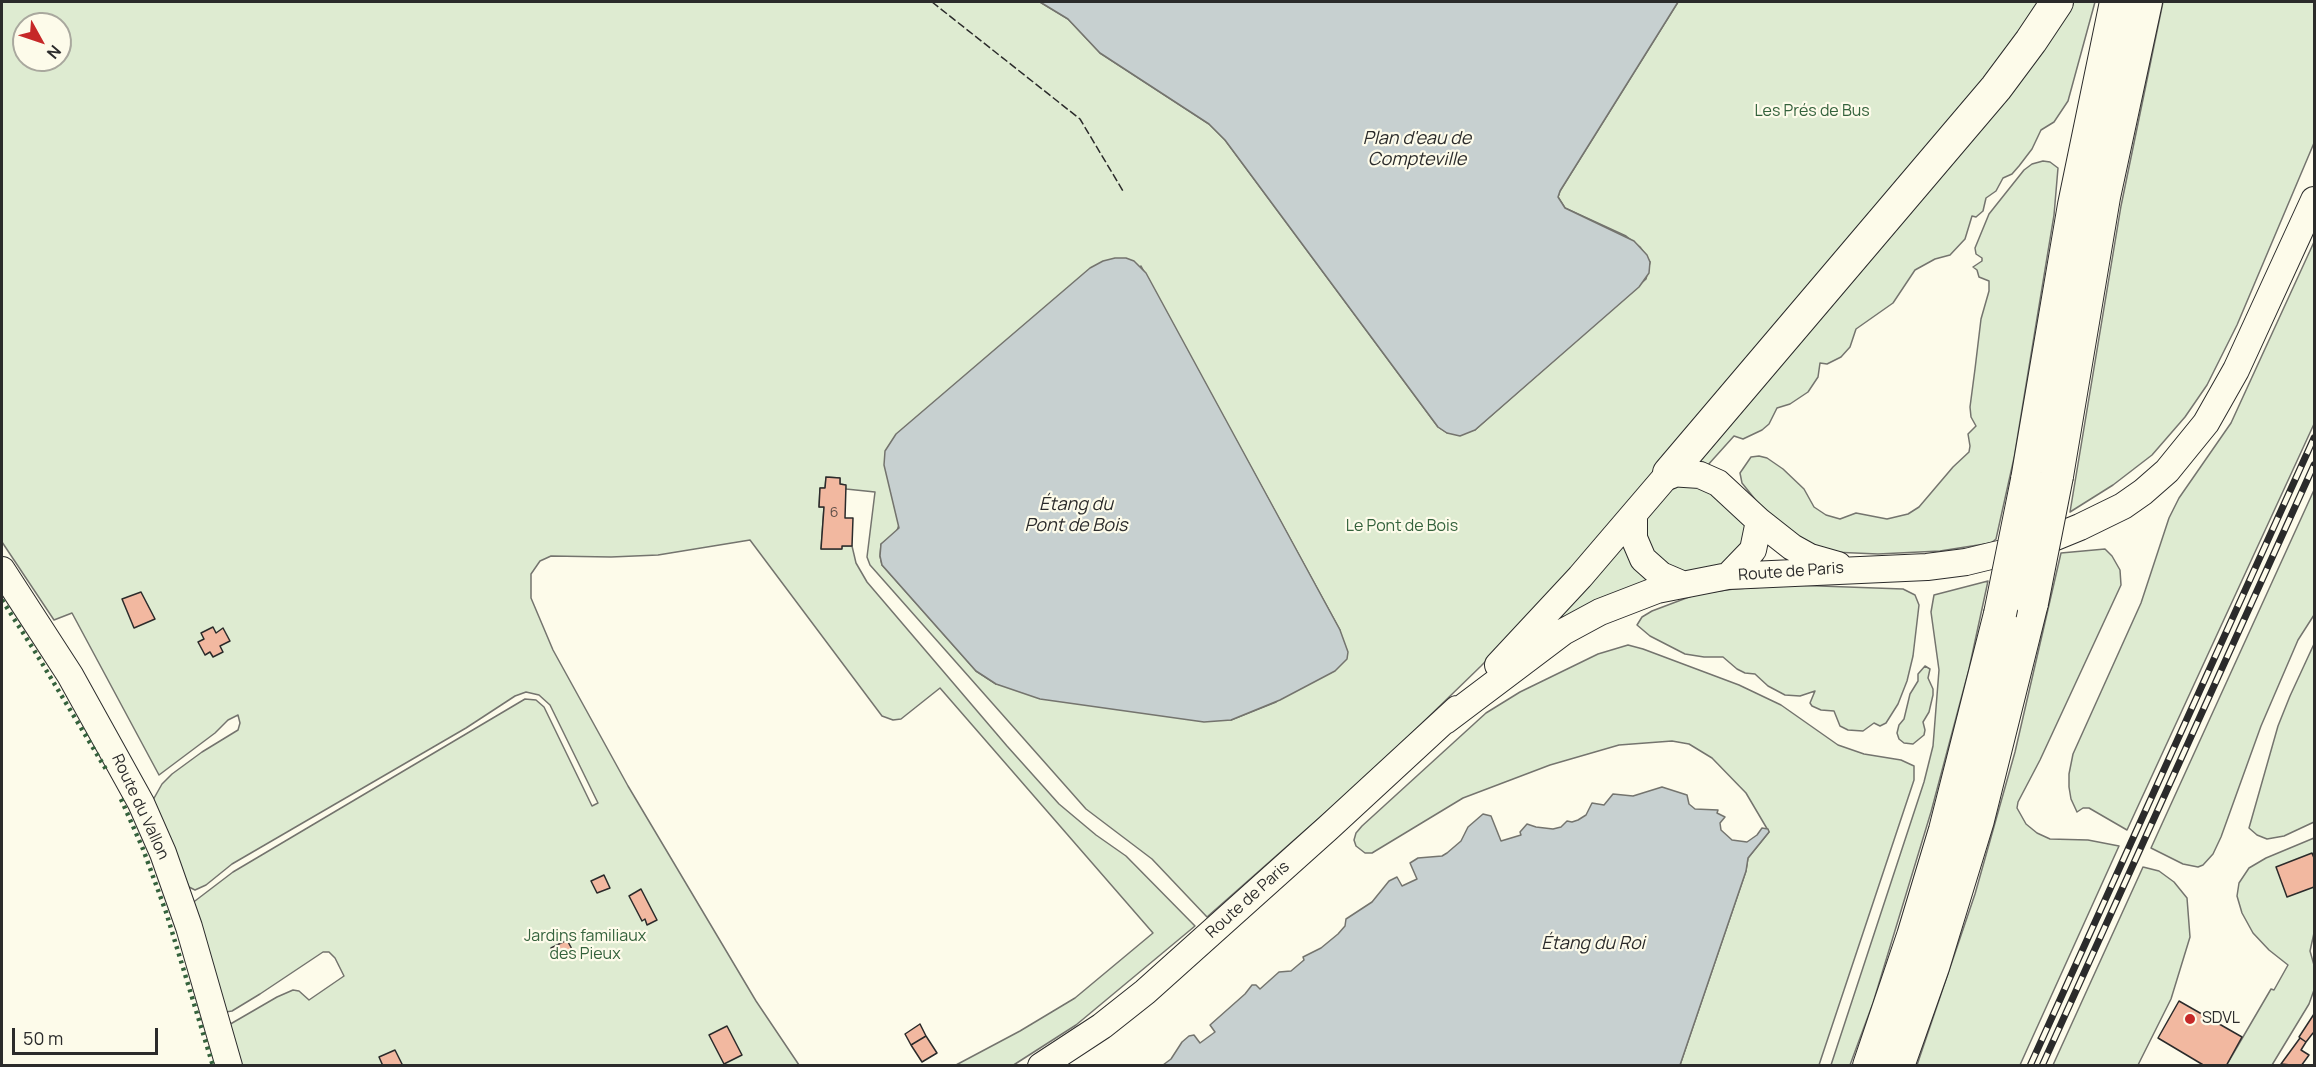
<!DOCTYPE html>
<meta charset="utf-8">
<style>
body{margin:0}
#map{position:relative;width:2316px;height:1067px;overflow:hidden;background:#fdfbea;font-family:Manrope,sans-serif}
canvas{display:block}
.frame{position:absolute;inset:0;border:3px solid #2b2b2b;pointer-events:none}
.north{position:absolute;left:12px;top:12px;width:60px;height:60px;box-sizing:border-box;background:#fdfbea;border:2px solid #a9a89e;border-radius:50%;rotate:130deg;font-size:16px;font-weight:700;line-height:24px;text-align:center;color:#2b2b2b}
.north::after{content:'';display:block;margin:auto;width:21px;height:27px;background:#c62828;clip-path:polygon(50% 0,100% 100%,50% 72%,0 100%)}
.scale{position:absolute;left:12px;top:1028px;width:146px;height:27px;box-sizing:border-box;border:3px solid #2b2b2b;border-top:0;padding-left:8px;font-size:18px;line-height:21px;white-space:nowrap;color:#2b2b2b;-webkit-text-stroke:4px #fdfbea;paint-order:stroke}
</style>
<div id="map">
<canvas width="2316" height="1067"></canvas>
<div class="frame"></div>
<div class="north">N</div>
<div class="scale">50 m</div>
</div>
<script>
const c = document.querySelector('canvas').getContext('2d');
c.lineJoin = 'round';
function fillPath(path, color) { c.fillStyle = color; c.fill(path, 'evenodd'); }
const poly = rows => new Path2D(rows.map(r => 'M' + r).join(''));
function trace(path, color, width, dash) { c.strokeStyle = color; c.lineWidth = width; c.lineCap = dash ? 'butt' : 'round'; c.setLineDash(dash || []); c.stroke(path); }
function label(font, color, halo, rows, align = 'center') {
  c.font = font + ' Manrope,sans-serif'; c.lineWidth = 4.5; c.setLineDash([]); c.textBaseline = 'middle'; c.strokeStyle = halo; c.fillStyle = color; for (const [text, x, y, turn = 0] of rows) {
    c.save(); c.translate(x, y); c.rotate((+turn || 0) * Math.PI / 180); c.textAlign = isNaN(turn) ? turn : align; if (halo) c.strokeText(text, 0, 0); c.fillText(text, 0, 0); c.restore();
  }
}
const green = poly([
 [2,2,1040,2,1068,19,1100,53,1209,124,1225,140,1438,427,1447,433,1475,430,1646,279,1650,262,1640,247,1626,236,1565,208,1558,197,1560,191,1678,2,2042,2,1989,79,1571,574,1481,666,1378,766,1207,917,1152,859,1086,809,870,565,867,557,875,492,846,489,845,485,840,484,840,478,826,477,825,488,820,488,819,507,824,507,821,549,841,549,842,546,852,546,856,563,867,582,1007,746,1059,804,1096,835,1126,856,1195,926,1076,1025,1012,1066,956,1065,1020,1031,1075,998,1153,933,940,688,901,719,893,720,882,716,750,540,658,555,611,557,551,556,540,561,531,574,531,598,553,650,628,786,756,1001,799,1065,239,1065,227,1026,277,997,293,990,299,991,309,1000,344,976,335,958,329,952,323,952,260,994,232,1011,226,1012,191,904,233,872,525,699,536,700,544,707,592,806,598,803,550,705,539,695,526,692,515,696,466,728,232,864,206,885,195,890,189,887,153,807,153,800,162,784,172,774,202,752,238,730,240,723,238,715,228,720,215,733,159,775,72,613,54,620,2,542,2,2],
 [24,24,60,24,60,60,24,60,24,24],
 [1141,266,1340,630,1276,702,1231,720,996,684,976,671,882,565,880,556,881,544,896,533,899,525,1141,266],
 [2065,2,2095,2,2068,101,2054,122,2041,130,2032,149,2019,166,2012,174,2003,178,1996,191,1986,198,1983,211,1976,217,1972,216,1965,239,1950,255,1935,259,1915,270,1893,303,1856,329,1850,347,1841,357,1827,364,1820,363,1818,377,1808,392,1790,404,1777,408,1769,424,1762,430,1743,439,1734,436,1707,466,1693,464,2065,2],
 [2163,2,2314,2,2314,143,2237,325,2207,385,2185,417,2152,455,2113,485,2070,512,2121,206,2163,2],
 [2043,161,2050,162,2058,168,2054,215,2014,458,1996,539,1991,543,1940,551,1878,554,1832,552,1803,541,1762,508,1742,483,1740,473,1751,457,1759,456,1767,458,1783,469,1804,489,1814,507,1826,515,1840,519,1856,513,1887,519,1908,514,1919,507,1953,467,1969,452,1970,446,1968,434,1976,426,1971,417,1970,407,1975,369,1981,319,1989,291,1989,281,1979,277,1977,270,1973,267,1982,261,1982,258,1976,254,1975,248,1989,214,2024,170,2032,164,2043,161],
 [2314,242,2314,424,2127,830,2089,808,2083,808,2077,812,2071,799,2069,787,2069,774,2073,754,2141,603,2169,518,2179,498,2231,423,2314,242],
 [1695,482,1744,516,1749,536,1725,566,1686,574,1653,558,1643,522,1674,483,1695,482],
 [2314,490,2314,615,2298,640,2261,726,2221,837,2213,854,2203,865,2198,867,2183,864,2151,848,2314,490],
 [1625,536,1655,581,1540,640,1625,536],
 [2105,549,2112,556,2120,570,2121,585,2040,760,2018,802,2017,808,2026,824,2037,833,2050,839,2088,840,2119,846,2020,1065,1917,1065,1975,894,2015,752,2061,553,2105,549],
 [1988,581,1969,669,1931,812,1873,1003,1850,1065,1831,1065,1924,782,1933,746,1939,670,1931,612,1934,595,1988,581],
 [1792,585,1903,589,1915,595,1919,605,1913,656,1907,681,1898,704,1886,723,1880,726,1874,723,1863,731,1848,730,1840,726,1834,711,1821,710,1812,706,1810,703,1815,691,1800,696,1785,695,1768,686,1755,674,1745,673,1737,669,1723,657,1704,657,1685,654,1650,636,1637,625,1642,617,1652,611,1697,594,1734,589,1792,585],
 [2314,644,2314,822,2284,836,2267,839,2257,835,2249,828,2278,726,2290,696,2314,644],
 [1628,645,1643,649,1739,685,1781,705,1838,745,1864,754,1901,760,1914,766,1914,780,1819,1065,1680,1065,1746,871,1748,858,1769,832,1746,793,1712,758,1689,744,1672,741,1619,745,1550,765,1463,798,1372,853,1365,853,1356,846,1354,840,1356,833,1362,826,1486,713,1520,692,1598,654,1628,645],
 [1925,666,1930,669,1928,678,1933,689,1933,695,1929,712,1923,722,1925,730,1924,735,1913,744,1904,743,1899,739,1897,733,1899,725,1904,719,1910,694,1918,681,1918,674,1925,666],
 [2314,838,2314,933,2310,951,2314,965,2314,990,2309,1004,2272,1065,2226,1066,2271,989,2274,990,2288,965,2269,950,2253,933,2242,913,2237,896,2239,883,2249,868,2266,858,2314,838],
 [2143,867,2159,871,2174,882,2187,898,2190,937,2171,999,2138,1065,2053,1065,2143,867]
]);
fillPath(green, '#deebd1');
trace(green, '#74746e', 1.5);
const water = poly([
 [1040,2,1678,2,1560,191,1558,197,1565,208,1634,241,1647,255,1650,262,1649,273,1639,287,1475,430,1460,436,1447,433,1438,427,1225,140,1209,124,1100,53,1068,19,1040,2],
 [1115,258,1126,258,1134,261,1146,273,1340,630,1348,652,1347,659,1335,671,1280,700,1231,720,1204,722,1040,699,996,684,976,671,882,565,880,556,881,544,899,528,884,465,885,451,896,434,1090,268,1103,261,1115,258],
 [1662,787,1687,795,1689,804,1695,809,1718,810,1717,813,1725,817,1720,823,1721,830,1732,840,1747,842,1757,835,1762,828,1768,829,1769,832,1748,858,1746,871,1680,1065,1163,1065,1171,1059,1182,1042,1189,1036,1194,1035,1200,1043,1215,1032,1210,1025,1245,994,1252,985,1256,985,1260,989,1279,972,1291,971,1304,960,1303,957,1321,948,1338,934,1345,926,1346,919,1372,902,1389,881,1397,877,1402,886,1417,879,1410,863,1418,858,1442,856,1447,853,1461,841,1468,827,1483,814,1491,816,1501,841,1521,835,1520,832,1527,824,1536,827,1553,829,1561,827,1567,821,1572,822,1578,820,1586,815,1592,803,1604,805,1613,794,1633,796,1662,787]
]);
fillPath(water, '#c7d0d0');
trace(water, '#74746e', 1.5);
const building = poly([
 [826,477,840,478,840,484,846,485,845,518,853,518,852,546,842,546,842,549,821,549,824,507,819,507,820,488,825,488,826,477],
 [141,592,155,619,134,628,122,599,141,592],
 [213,627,216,633,223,628,230,641,220,646,223,652,213,657,210,652,205,655,198,642,204,639,201,633,213,627],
 [2312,853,2314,858,2314,887,2287,897,2276,867,2312,853],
 [604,875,610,888,597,893,591,881,604,875],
 [641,889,657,920,647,925,645,919,642,921,629,896,641,889],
 [567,940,573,951,557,959,551,948,567,940],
 [2179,1001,2242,1037,2226,1066,2205,1066,2158,1038,2179,1001],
 [2314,1014,2314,1034,2313,1033,2306,1042,2299,1037,2314,1014],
 [920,1024,926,1036,911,1045,905,1034,920,1024],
 [727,1026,742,1055,724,1064,709,1035,727,1026],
 [926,1036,937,1053,922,1062,911,1045,926,1036],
 [2300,1038,2306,1042,2301,1050,2309,1055,2301,1066,2281,1064,2300,1038],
 [395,1050,403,1066,383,1066,379,1057,395,1050]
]);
fillPath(building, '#f2b8a0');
trace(building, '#2b2b2b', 1.5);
const secondary = poly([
 [1634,514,1634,538,1643,559,1661,575,1682,584],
 [2,570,70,675,141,803,163,853,189,927,229,1066],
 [1728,576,1753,550,1759,521],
 [1498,665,1580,577,1669,473,1700,475,1718,483,1759,521,1792,547,1810,557,1838,565],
 [1445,721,1563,632,1600,612,1657,590,1728,576,1927,567,1966,562,2036,545,2080,527,2123,506,2143,492,2167,471,2206,423,2236,370,2314,200],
 [1041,1066,1102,1026,1145,992,1328,828,1457,709]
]);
const highway = poly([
 [1669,473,1996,88,2031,41,2057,2],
 [2057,476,2104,197,2146,2],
 [2027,480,2074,205,2116,2],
 [1869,1066,1913,936,1945,830,2000,614],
 [1898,1066,1933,967,1978,820,2032,603]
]);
trace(secondary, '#2b2b2b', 28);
trace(highway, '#2b2b2b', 34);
trace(secondary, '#fdfbea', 26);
trace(highway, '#fdfbea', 32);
const rail = poly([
 [2030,1066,2314,438],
 [2042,1066,2314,465]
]);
trace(rail, '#2b2b2b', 7);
trace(rail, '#fdfbea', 4.5, [14]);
const highwayBridge = poly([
 [2032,603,2057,476],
 [2000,614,2027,480]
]);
trace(highwayBridge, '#2b2b2b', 34, []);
trace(highwayBridge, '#fdfbea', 32);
trace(poly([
 [2,600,34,650,107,771],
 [121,799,143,849,166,912,213,1066]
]), '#34623c', 4.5, [3, 4.5]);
trace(poly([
 [932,2,1080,119,1123,191],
 [287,1066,288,1066]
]), '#2b2b2b', 1.5, [8, 3]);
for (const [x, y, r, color] of [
 [2190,1019,6,"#c62828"]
]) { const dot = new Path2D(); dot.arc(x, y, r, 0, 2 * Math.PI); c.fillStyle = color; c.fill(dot); trace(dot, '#fdfbea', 2); }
label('14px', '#5d4e48', null, [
 ["6",834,513]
]);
label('16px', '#34623c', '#fdfbea', [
 ["Les Prés de Bus",1812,112],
 ["Le Pont de Bois",1402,527],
 ["Jardins familiaux",585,937],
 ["des Pieux",585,955]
]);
label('16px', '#2b2b2b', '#fdfbea', [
 ["Route de Paris",1791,572,-4],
 ["Route du Vallon",140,807,65],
 ["Route de Paris",1248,900,-42]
]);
label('16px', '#2b2b2b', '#fdfbea', [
 ["SDVL",2202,1019]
], 'left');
label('italic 18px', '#2b2b2b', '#fdfbea', [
 ["Plan d'eau de",1417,139],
 ["Compteville",1417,160],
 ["Étang du",1076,505],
 ["Pont de Bois",1076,526],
 ["Étang du Roi",1593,944]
]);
</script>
